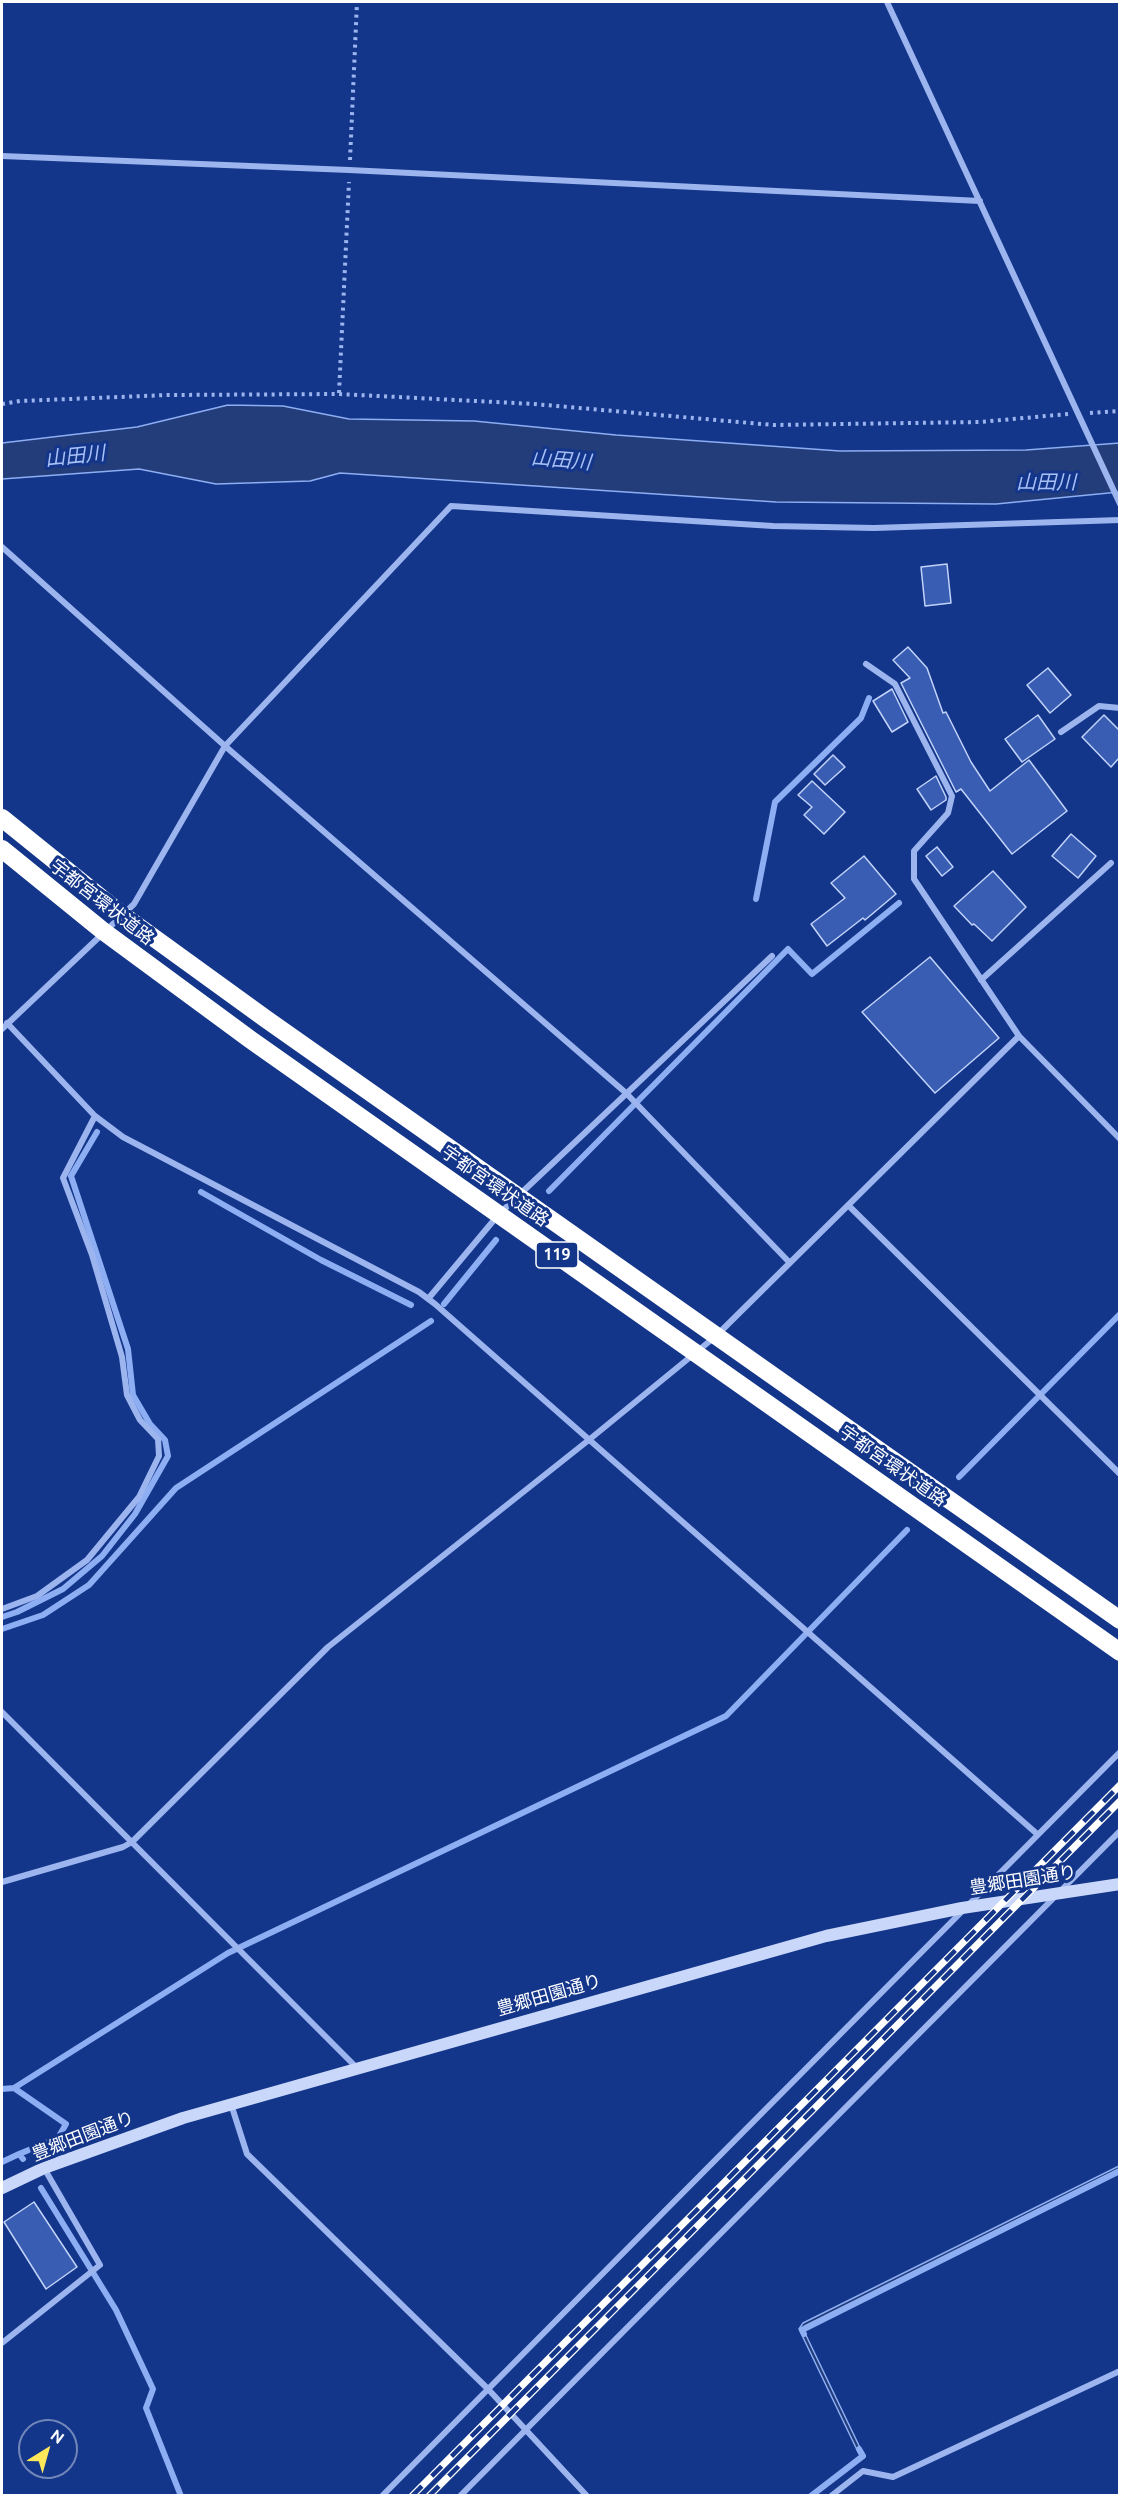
<!DOCTYPE html>
<meta charset="utf-8">
<style>
body{margin:0}
#map{position:relative;width:1121px;height:2497px;overflow:hidden;background:#14368a;font-family:Ubuntu,sans-serif}
canvas{display:block}
.frame{position:absolute;inset:0;border:3px solid #fff;pointer-events:none}
.north{position:absolute;left:18px;top:2419px;width:60px;height:60px;box-sizing:border-box;background:#14368a;border:2px solid #7286b9;border-radius:50%;rotate:37deg;font-size:16px;font-weight:700;line-height:24px;text-align:center;color:#fff}
.north::after{content:'';display:block;margin:auto;width:21px;height:27px;background:#ffe75a;clip-path:polygon(50% 0,100% 100%,50% 72%,0 100%)}
</style>
<div id="map">
<canvas width="1121" height="2497"></canvas>
<div class="frame"></div>
<div class="north">N</div>
</div>
<script>
const c = document.querySelector('canvas').getContext('2d');
c.lineJoin = 'round';
function fillPath(path, color) { c.fillStyle = color; c.fill(path, 'evenodd'); }
const poly = rows => new Path2D(rows.map(r => 'M' + r).join(''));
function trace(path, color, width, dash) { c.strokeStyle = color; c.lineWidth = width; c.lineCap = dash ? 'butt' : 'round'; c.setLineDash(dash || []); c.stroke(path); }
function label(font, color, halo, rows, align = 'center') {
  c.font = font + ' Ubuntu,"Noto Sans JP",sans-serif'; c.lineWidth = 6; c.setLineDash([]); c.textBaseline = 'middle'; c.strokeStyle = halo; c.fillStyle = color; for (const [text, x, y, turn = 0] of rows) {
    c.save(); c.translate(x, y); c.rotate((+turn || 0) * Math.PI / 180); c.textAlign = isNaN(turn) ? turn : align; if (halo) c.strokeText(text, 0, 0); c.fillText(text, 0, 0); c.restore();
  }
}
const water = poly([
 [228,405,283,406,349,419,474,421,616,435,840,451,1026,450,1120,443,1119,492,996,504,776,502,340,473,310,481,216,484,139,469,2,479,2,443,137,427,228,405],
 [1119,2166,1119,2169,805,2326,803,2329,864,2456,859,2454,799,2329,803,2323,1119,2166]
]);
fillPath(water, '#233c7a');
trace(water, '#8daef3', 1.5);
trace(poly([
 [756,899,775,802,861,718,869,698],
 [549,1191,788,949,812,974,899,903],
 [201,1192,321,1260,411,1305],
 [444,1304,496,1240],
 [959,1477,1120,1314],
 [2,1617,17,1612,63,1589,102,1556,135,1514,168,1456,165,1440,150,1424,133,1395,128,1349,71,1176,97,1132],
 [2,1629,43,1615,89,1585,176,1488,431,1321],
 [2,2089,14,2088],
 [23,2159,19,2154,58,2138,66,2124,14,2088,228,1953,726,1716,907,1530],
 [2,2162,19,2154],
 [41,2188,116,2310,153,2389,146,2408,181,2496],
 [804,2334,802,2330,1120,2171],
 [811,2496,863,2456,859,2449]
]), '#8daef3', 6);
const building = poly([
 [947,564,951,603,925,606,921,567,947,564],
 [908,647,927,668,943,713,946,712,971,762,990,791,1029,760,1067,811,1012,854,961,789,956,792,901,683,910,678,893,660,908,647],
 [1048,668,1071,695,1050,713,1027,685,1048,668],
 [892,689,908,722,892,732,873,701,892,689],
 [1038,715,1055,739,1022,762,1005,739,1038,715],
 [1104,715,1119,730,1119,758,1111,767,1082,737,1104,715],
 [833,755,845,767,825,785,814,774,833,755],
 [936,776,946,797,946,800,931,810,917,789,936,776],
 [812,781,845,812,824,834,804,815,812,807,798,795,812,781],
 [1071,834,1096,856,1078,878,1052,856,1071,834],
 [937,847,953,867,942,876,926,856,937,847],
 [864,856,896,894,865,920,863,918,827,946,811,924,845,898,831,883,864,856],
 [993,871,1026,907,992,941,974,924,972,925,954,906,993,871],
 [930,957,999,1038,935,1093,862,1012,930,957],
 [34,2202,77,2267,46,2289,4,2222,34,2202]
]);
fillPath(building, '#385db2');
trace(building, '#c2d3fb', 1.5);
trace(poly([
 [350,160,357,2],
 [339,393,349,182],
 [2,404,20,401,168,395,339,394,534,404,773,425,980,422,1068,414],
 [1090,413,1120,411]
]), '#9cb5ef', 4, [3, 4.5]);
trace(poly([
 [887,2,1120,504],
 [2,156,349,170,980,201],
 [2,547,225,746,626,1093,790,1263],
 [866,664,895,684,952,796,948,813,914,851,914,879,1019,1036],
 [1061,732,1099,706,1120,708],
 [981,980,1111,863],
 [7,1023,95,1116,123,1137,419,1292,435,1304,1036,1833],
 [2,1029,134,904,225,746,451,506,773,526,874,528,1120,520],
 [848,1205,1120,1474],
 [428,1299,499,1214,772,956],
 [2,1609,37,1596,87,1560,139,1497,159,1456,158,1439,140,1420,127,1395,122,1357,92,1255,63,1178,95,1116],
 [2,1712,357,2068],
 [2,1882,123,1847,132,1842,328,1647,590,1439,716,1336,1019,1036,1120,1139],
 [231,2104,247,2154,488,2389,587,2496],
 [2,2343,100,2265,44,2168],
 [382,2496,1120,1752],
 [460,2496,1120,1831],
 [831,2496,863,2471,893,2477,1120,2371]
]), '#9cb5ef', 6);
trace(poly([
 [2,2188,44,2168,183,2118,826,1936,962,1908,1120,1884]
]), '#c9d7fb', 12);
trace(poly([
 [2,818,121,914,266,1019,1120,1620],
 [2,849,103,931,251,1040,1120,1652]
]), '#fff', 18);
const rail = poly([
 [412,2496,1120,1785],
 [429,2496,1120,1801]
]);
trace(rail, '#fff', 7);
trace(rail, '#14368a', 4.5, [14]);
for (const [x, y, w] of [
 [557,1255,42]
]) { const box = new Path2D(); box.roundRect(x - w / 2, y - 13, w, 26, 4.5); c.fillStyle = '#14368a'; c.fill(box); trace(box, '#fff', 1.5); }
label('bold 16px', '#fff', null, [
 ["119",557,1255]
]);
label('18px', '#fff', '#14368a', [
 ["宇都宮環状道路",102,902,38],
 ["宇都宮環状道路",495,1186,35],
 ["宇都宮環状道路",893,1466,35],
 ["豊郷田園通り",1023,1880,-9],
 ["豊郷田園通り",549,1995,-16],
 ["豊郷田園通り",83,2136,-21]
]);
label('italic 20px', '#a7c0f7', '#14368a', [
 ["山田川",75,456,-6],
 ["山田川",561,460,5],
 ["山田川",1046,482]
]);
</script>
